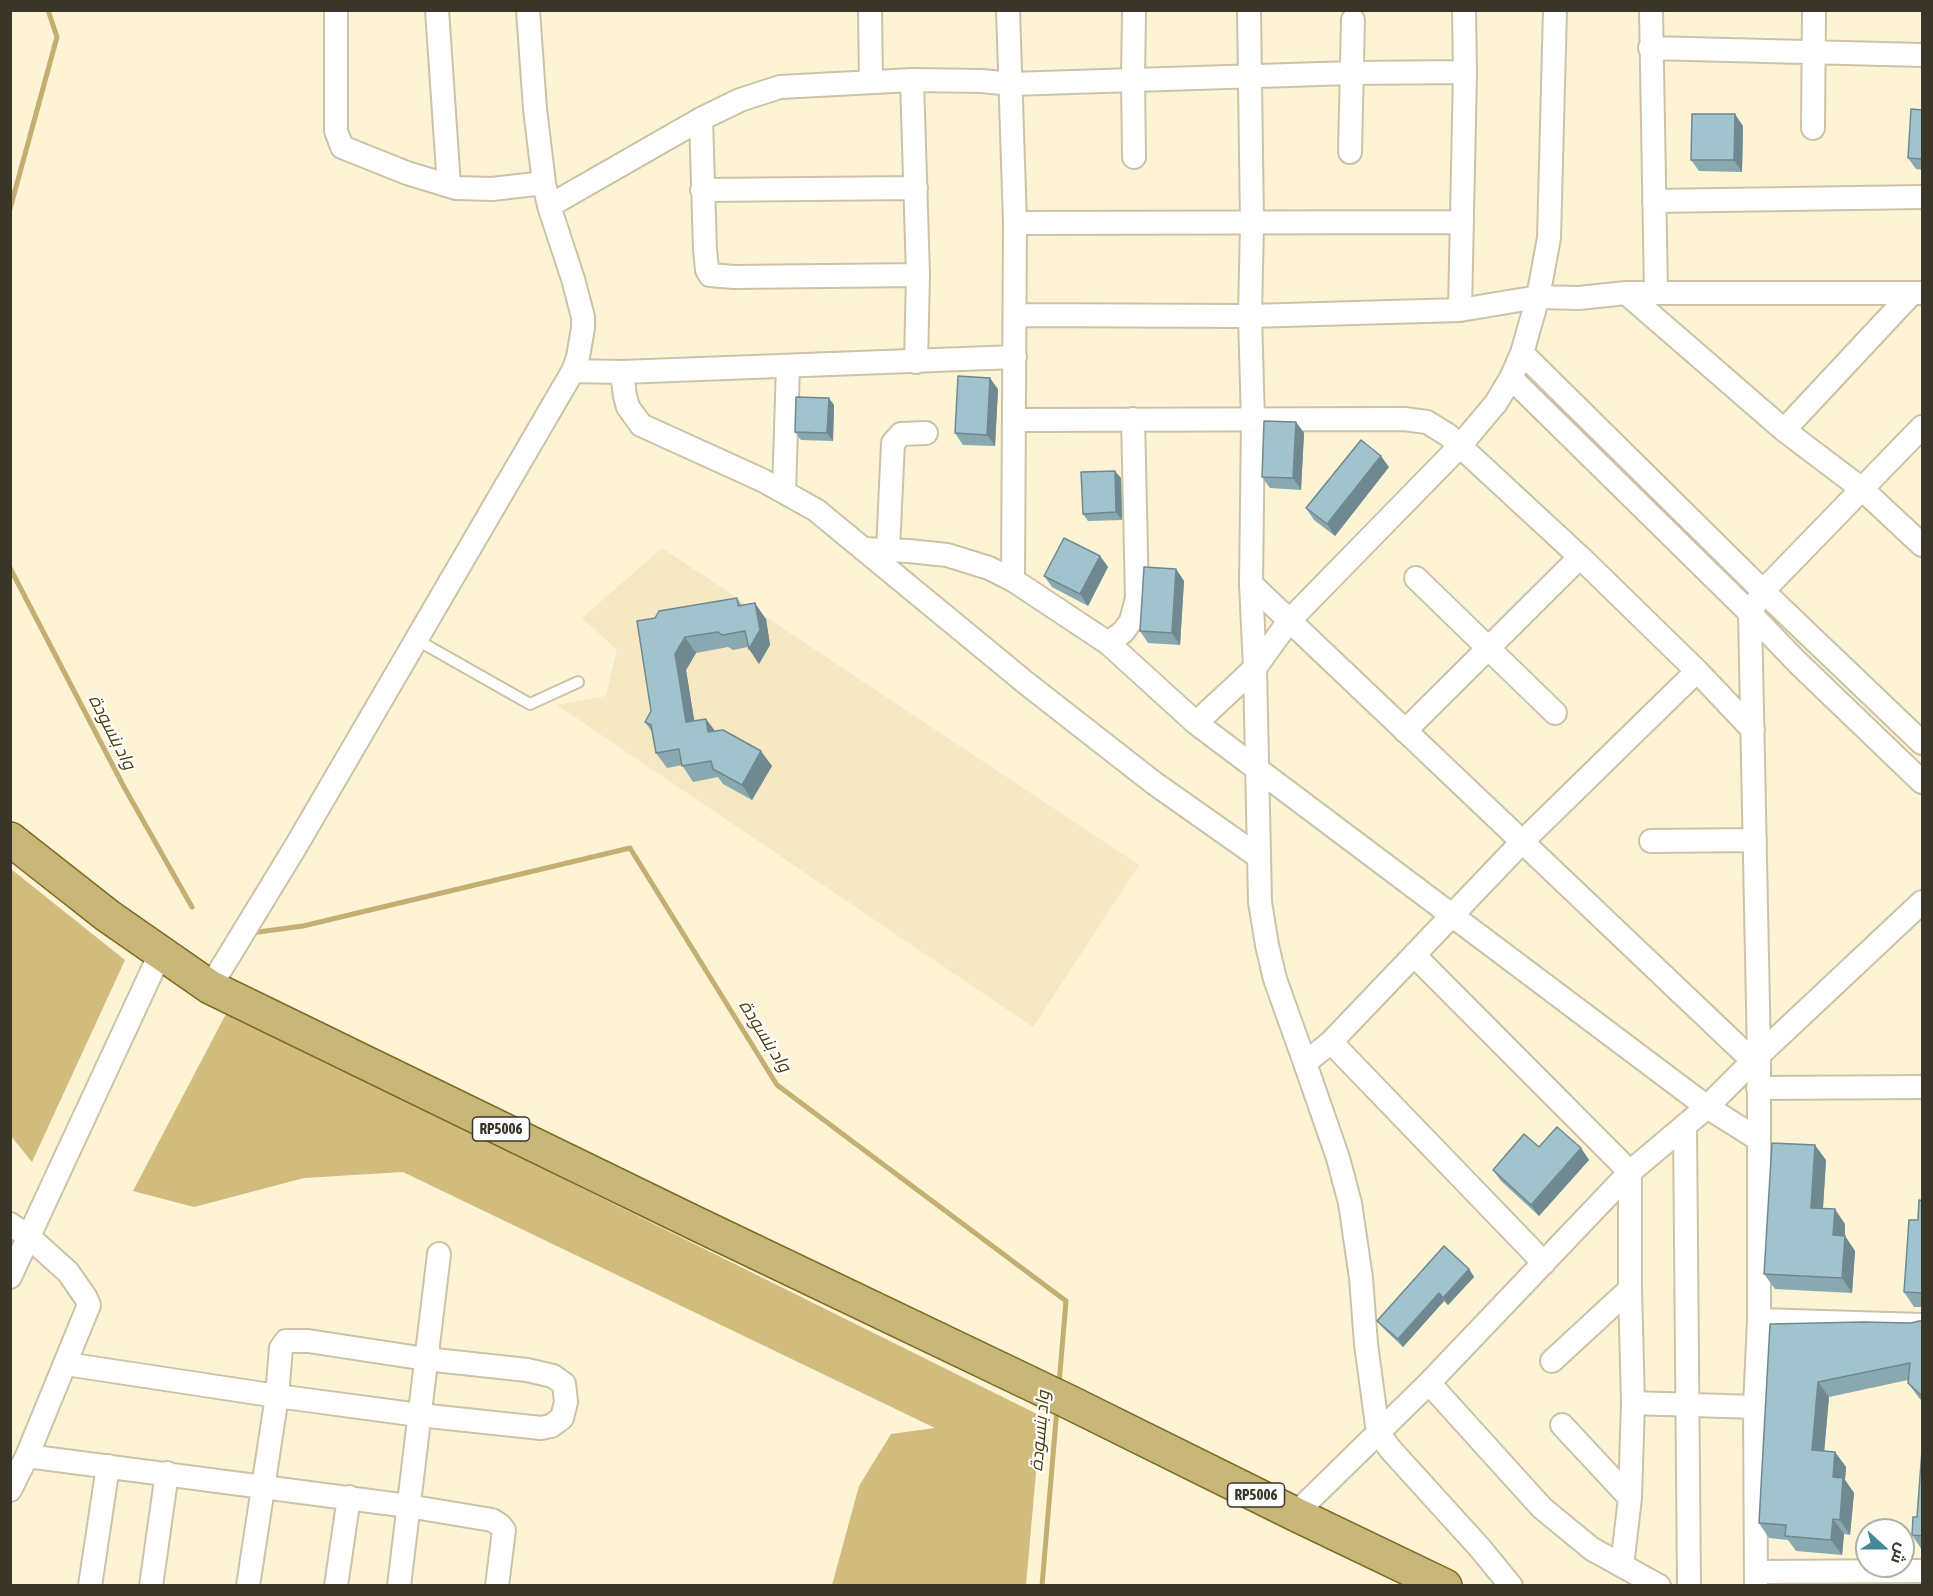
<!DOCTYPE html>
<meta charset="utf-8">
<style>
body{margin:0}
#map{position:relative;width:1933px;height:1596px;overflow:hidden;background:#fdf3d5;font-family:"Asap Condensed",Cairo,sans-serif}
canvas{display:block}
.frame{position:absolute;inset:0;border:12px solid #393529;pointer-events:none}
.north{position:absolute;left:1855px;top:1518px;width:60px;height:60px;box-sizing:border-box;background:#fff;border:2px solid #b0aea9;border-radius:50%;rotate:111deg;font-size:16px;font-weight:700;line-height:24px;text-align:center;color:#393529}
.north::after{content:'';display:block;margin:auto;width:21px;height:27px;background:#448798;clip-path:polygon(50% 0,100% 100%,50% 72%,0 100%)}
</style>
<div id="map">
<canvas width="1933" height="1596"></canvas>
<div class="frame"></div>
<div class="north">ش</div>
</div>
<script>
const c = document.querySelector('canvas').getContext('2d');
c.lineJoin = 'round';
function fillPath(path, color) { c.fillStyle = color; c.fill(path, 'evenodd'); }
const poly = rows => new Path2D(rows.map(r => 'M' + r).join(''));
function trace(path, color, width, dash) { c.strokeStyle = color; c.lineWidth = width; c.lineCap = dash ? 'butt' : 'round'; c.setLineDash(dash || []); c.stroke(path); }
function label(font, color, halo, rows, align = 'center') {
  c.font = font + ' "Asap Condensed",Cairo,sans-serif'; c.lineWidth = 4.5; c.setLineDash([]); c.textBaseline = 'middle'; c.strokeStyle = halo; c.fillStyle = color; for (const [text, x, y, turn = 0] of rows) {
    c.save(); c.translate(x, y); c.rotate((+turn || 0) * Math.PI / 180); c.textAlign = isNaN(turn) ? turn : align; if (halo) c.strokeText(text, 0, 0); c.fillText(text, 0, 0); c.restore();
  }
}
fillPath(poly([
 [662,548,1139,865,1033,1027,557,705,606,696,617,650,582,618]
]), '#f5e8c3');
fillPath(poly([
 [11,869,125,960,32,1162,11,1136],
 [227,1012,1041,1416,1026,1585,832,1585,859,1486,891,1434,935,1428,403,1172,304,1178,194,1207,133,1191]
]), '#d1bc7e');
trace(poly([
 [10,209,57,37,48,10],
 [10,568,124,787,192,907],
 [251,933,303,926,630,848,777,1085,1066,1301,1059,1384],
 [1042,1586,1057,1408]
]), '#c4af72', 5);
const service = poly([
 [417,640,530,704,578,682]
]);
const minor = poly([
 [336,10,336,131,342,147,407,173,456,188,492,189,544,183],
 [437,10,449,186],
 [870,10,871,81],
 [1008,10,1015,223,1013,580],
 [1249,10,1252,223,1250,316,1253,421,1251,584,1255,668,1260,902,1267,945,1275,979,1305,1063],
 [1651,10,1656,293],
 [1134,12,1133,79,1134,157],
 [1650,48,1922,55],
 [912,80,918,275,916,362],
 [701,119,705,249,707,270,710,275,734,277,918,275],
 [1813,128,1814,10],
 [1350,152,1353,20],
 [702,190,916,188],
 [1654,201,1922,197],
 [549,206,701,119,740,100,780,87,912,80,982,81,1011,84,1351,73,1465,72],
 [1015,223,1461,222],
 [1626,293,1784,430,1862,489,1922,545],
 [1460,310,1465,72,1464,10],
 [1015,315,1250,316,1460,310,1538,297,1579,298,1626,293,1922,293],
 [1522,353,1763,591,1922,743],
 [573,371,622,372,1015,357],
 [622,372,625,396,628,407,641,425,762,480,816,510,1026,683,1154,783,1259,857],
 [1511,378,1750,613,1797,662,1922,782],
 [1014,420,1404,419,1427,422,1448,435,1580,557,1697,671,1753,730],
 [1784,430,1912,293],
 [784,492,788,366],
 [863,549,909,551,947,555,989,568,1013,580,1108,643,1196,723,1707,1107,1758,1139],
 [888,550,893,443,901,434,926,433],
 [1416,578,1555,713],
 [1251,584,1753,1061],
 [1108,643,1123,632,1131,621,1137,598,1133,419],
 [1196,723,1255,668,1289,621,1459,447,1496,403,1511,378,1522,353,1538,297,1549,238,1555,10],
 [1405,731,1580,557],
 [1651,841,1755,840],
 [1414,955,1630,1172,1630,1289,1633,1403,1630,1498,1622,1566],
 [210,987,296,846,573,371,578,357,583,328,583,317,573,279,549,206,544,183,535,109,528,10],
 [1331,1042,1544,1263],
 [1758,1088,1922,1087],
 [1685,1127,1689,1586],
 [10,1224,29,1237,68,1272,86,1298,89,1305,27,1456,10,1490],
 [10,1277,160,954],
 [1759,1320,1922,1325],
 [1552,1361,1630,1289],
 [66,1364,277,1396,419,1415,541,1428,551,1426,562,1418,566,1402,564,1384,553,1376,527,1370,426,1359,308,1341,286,1341,281,1348,277,1396,248,1586],
 [1429,1383,1542,1508,1592,1549,1659,1586],
 [1633,1403,1755,1407],
 [1562,1425,1630,1498],
 [27,1456,408,1506,492,1520,500,1525,504,1530,497,1586],
 [1295,1514,1429,1383,1630,1172,1707,1107,1759,1055,1922,902],
 [1756,1572,1922,1571],
 [90,1586,108,1466],
 [151,1586,167,1473],
 [336,1586,349,1497],
 [399,1586,439,1254],
 [1511,1586,1480,1548,1391,1450,1378,1433,1366,1344,1361,1278,1350,1203,1338,1158,1305,1063,1331,1042,1522,842,1697,671],
 [1756,1586,1755,1407,1759,1320,1759,1055,1750,613,1763,591,1922,427]
]);
const primary = poly([
 [10,839,108,916,210,987,697,1224,1069,1402,1295,1514,1445,1586]
]);
trace(service, '#ccc3a6', 14);
trace(minor, '#ccc3a6', 26);
trace(primary, '#7f6a22', 36);
trace(service, '#fff', 10);
trace(minor, '#fff', 22);
trace(primary, '#c9b779', 33);
fillPath(poly([
 [1923,110,1923,170,1916,169,1908,158],
 [1743,126,1742,172,1699,171,1691,160],
 [998,389,995,446,963,445,955,433],
 [834,405,833,441,801,440,795,432],
 [1296,422,1304,433,1301,490,1270,488,1262,477],
 [1389,467,1335,536,1314,520,1306,508],
 [1121,478,1122,520,1088,521,1083,514],
 [1100,556,1108,567,1088,606,1052,587,1044,576],
 [1176,569,1184,581,1180,645,1148,643,1140,631],
 [737,598,742,606,766,619,770,645,759,664,748,647,733,650,728,647,696,653,686,670,694,721,706,719,715,731,772,766,752,800,723,784,718,777,693,782,682,765,667,768,656,753,652,732,645,722,651,711,655,618],
 [1581,1148,1589,1160,1539,1216,1501,1181,1493,1170],
 [1826,1160,1823,1208,1845,1224,1845,1236,1855,1251,1852,1293,1775,1289,1764,1274],
 [1923,1201,1923,1307,1914,1307,1904,1292],
 [1469,1269,1474,1277,1448,1305,1444,1301,1403,1347,1383,1328,1377,1321],
 [1923,1321,1923,1402,1919,1398,1908,1383,1908,1380,1829,1397,1824,1451,1835,1452,1846,1467,1845,1480,1854,1493,1850,1535,1844,1534,1842,1555,1796,1551,1788,1540,1769,1538,1759,1523,1770,1324,1911,1323],
 [1912,1535,1923,1536,1922,1550]
]), '#8aa8b0');
fillPath(poly([
 [1735,114,1743,126,1742,172,1734,160],
 [990,378,998,389,995,446,987,435],
 [829,398,834,405,833,441,827,433],
 [1296,422,1304,433,1301,490,1293,478],
 [1381,456,1389,467,1335,536,1327,524],
 [1115,471,1121,478,1122,520,1116,512],
 [1100,556,1108,567,1088,606,1080,594],
 [1176,569,1184,581,1180,645,1172,633],
 [755,603,766,619,770,645,759,664,749,649],
 [685,637,696,653,686,670,697,737,686,722,675,654],
 [706,719,717,734,708,732],
 [761,751,772,766,752,800,742,785],
 [1815,1145,1826,1160,1822,1223,1811,1208],
 [1581,1148,1589,1160,1539,1216,1531,1205],
 [1835,1209,1845,1224,1845,1236,1855,1251,1852,1293,1842,1278,1833,1235],
 [1469,1269,1474,1277,1448,1305,1443,1298],
 [1439,1293,1444,1301,1403,1347,1398,1339],
 [1818,1382,1829,1397,1823,1465,1812,1450],
 [1835,1452,1846,1467,1845,1480,1854,1493,1850,1535,1840,1520,1833,1477],
 [1833,1519,1844,1534,1842,1555,1831,1540]
]), '#708890');
const building = poly([
 [1911,109,1923,110,1923,159,1908,158,1911,109],
 [1692,114,1735,114,1734,160,1691,160,1692,114],
 [958,376,990,378,987,435,955,433,958,376],
 [796,397,829,398,827,433,795,432,796,397],
 [1264,421,1296,422,1293,478,1262,477,1264,421],
 [1361,440,1381,456,1327,524,1306,508,1361,440],
 [1115,471,1116,512,1083,514,1081,472,1115,471],
 [1064,538,1100,556,1080,594,1044,576,1064,538],
 [1144,567,1176,569,1172,633,1140,631,1144,567],
 [737,598,738,606,755,603,760,630,749,649,745,631,722,635,718,632,685,637,675,654,686,722,706,719,708,732,723,730,761,751,742,785,713,769,711,761,682,766,679,749,656,753,651,725,645,722,651,711,637,621,655,618,659,611,737,598],
 [1557,1127,1581,1148,1531,1205,1493,1170,1524,1134,1539,1147,1557,1127],
 [1772,1143,1815,1145,1811,1208,1835,1209,1833,1235,1845,1236,1842,1278,1764,1274,1772,1143],
 [1919,1200,1923,1201,1923,1293,1904,1292,1909,1220,1918,1220,1919,1200],
 [1444,1246,1469,1269,1443,1298,1439,1293,1398,1339,1377,1321,1444,1246],
 [1919,1321,1923,1321,1923,1397,1908,1383,1910,1363,1818,1382,1812,1450,1835,1452,1833,1477,1843,1478,1840,1520,1833,1519,1831,1540,1785,1536,1786,1525,1759,1523,1770,1324,1863,1322,1911,1323,1919,1321],
 [1923,1437,1923,1536,1912,1535,1913,1517,1917,1517,1923,1437]
]);
fillPath(building, '#a0c3cd');
trace(building, '#708890', 1.5);
for (const [x, y, w] of [
 [501,1129,57],
 [1256,1495,57]
]) { const box = new Path2D(); box.roundRect(x - w / 2, y - 12, w, 24, 4.5); c.fillStyle = '#fff'; c.fill(box); trace(box, '#393529', 1.5); }
label('bold 15px', '#393529', null, [
 ["RP5006",501,1129],
 ["RP5006",1256,1495]
]);
label('italic 18px', '#4b3c09', '#fff', [
 ["واد بنسودة",112,732,63],
 ["واد بنسودة",765,1036,58],
 ["واد بنسودة",1040,1431,-85]
]);
</script>
